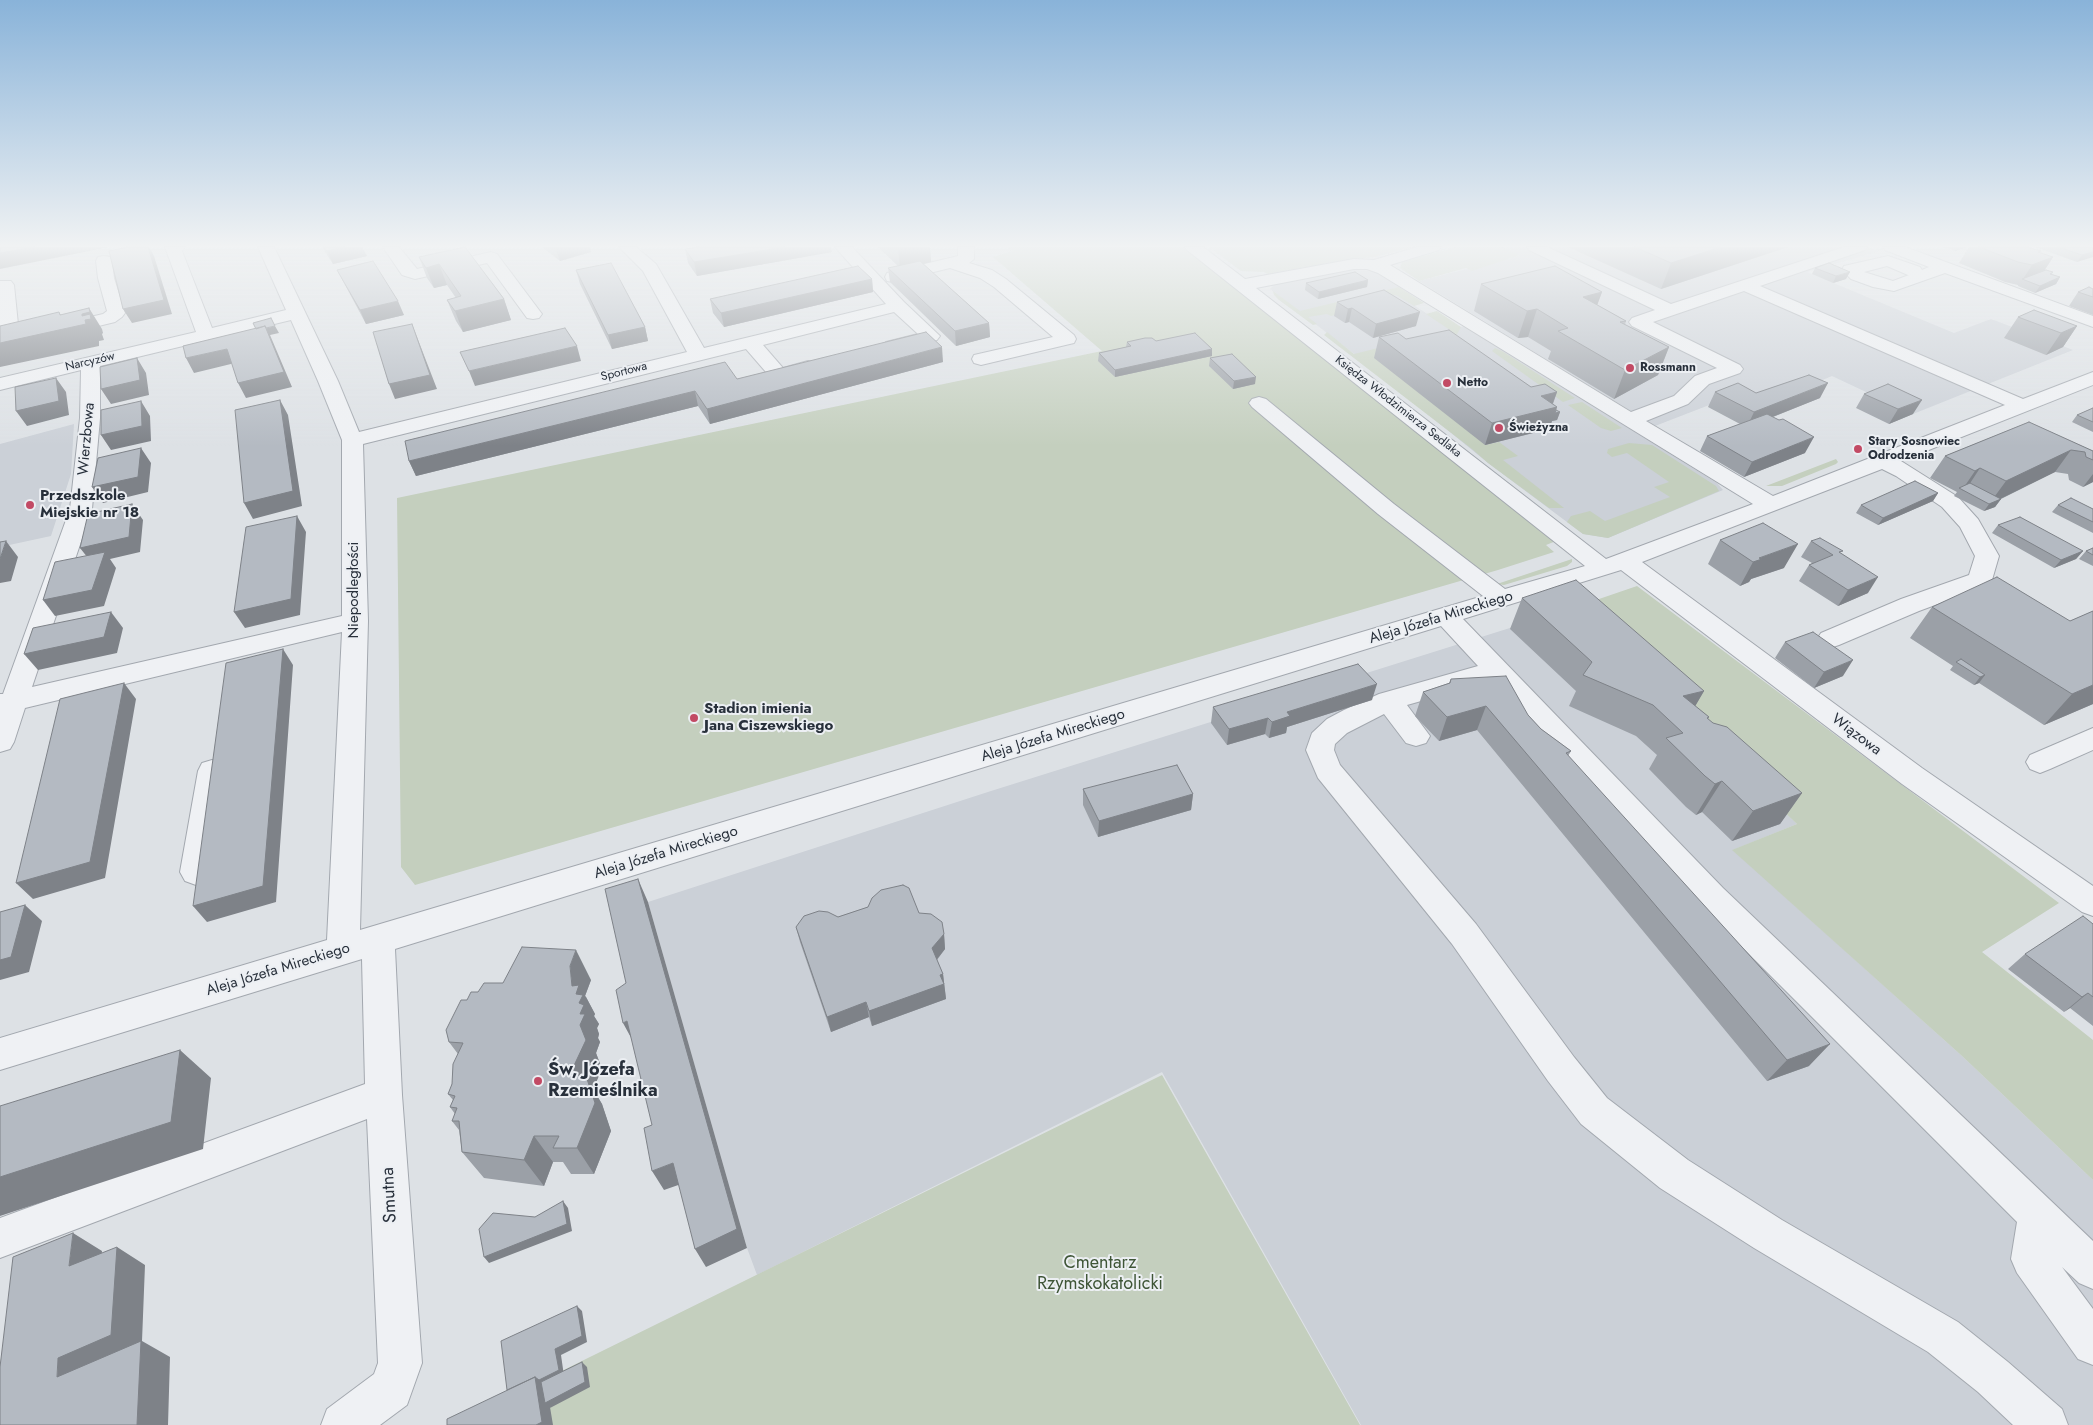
<!DOCTYPE html>
<meta charset="utf-8">
<style>
body{margin:0}
canvas{display:block;background:#dde1e5}
</style>
<canvas width="2093" height="1425"></canvas>
<script>
const c = document.querySelector('canvas').getContext('2d');
c.lineJoin = 'round';
function fillPath(path, color) { c.fillStyle = color; c.fill(path, 'evenodd'); }
const poly = rows => new Path2D(rows.map(r => 'M' + r).join(''));
function trace(path, color, width, dash) { c.strokeStyle = color; c.lineWidth = width; c.lineCap = dash ? 'butt' : 'round'; c.setLineDash(dash || []); c.stroke(path); }
function label(font, color, halo, rows, align = 'center') {
  c.font = font + ' Jost,sans-serif'; c.lineWidth = 4; c.setLineDash([]); c.textBaseline = 'middle'; c.strokeStyle = halo; c.fillStyle = color; for (const [text, x, y, turn = 0] of rows) {
    c.save(); c.translate(x, y); c.rotate((+turn || 0) * Math.PI / 180); c.textAlign = isNaN(turn) ? turn : align; if (halo) c.strokeText(text, 0, 0); c.fillText(text, 0, 0); c.restore();
  }
}
fillPath(poly([
 [1501,247,1868,247,1879,251,1807,272,1954,333,1991,319,2073,350,1913,414,1832,376,1801,389,1730,397,1655,426,1419,281,1519,256],
 [1342,269,1376,271,1403,286,1390,290,1451,329,1465,326,1717,483,1723,490,1608,538,1583,534,1488,463,1353,353,1270,289,1275,284],
 [74,424,71,474,51,536,0,547,0,444],
 [1564,611,1688,722,1797,824,1733,850,1962,1056,2093,1180,2093,1425,1361,1425,1162,1072,757,1275,747,1248,648,902,991,791]
]), '#cbd0d7');
fillPath(poly([
 [1007,247,1184,247,1556,541,1546,545,1554,552,1498,570,415,885,401,867,397,498,1102,351,993,257,1012,251],
 [1209,247,1414,247,1374,257,1346,260,1267,274,1264,272,1241,271],
 [1455,247,1501,247,1520,255,1472,271,1466,268,1419,281,1400,268,1402,262],
 [1399,287,1424,303,1414,306,1396,295,1376,300,1381,304,1331,316,1327,314,1308,317,1317,324,1313,325,1279,300,1274,295,1273,291,1300,311],
 [1437,311,1461,327,1456,336,1485,445,1499,442,1518,456,1503,460,1564,508,1549,508,1488,463,1472,449,1324,335,1327,332,1354,354,1450,330,1426,314],
 [1495,348,1502,351,1575,398,1563,402,1492,351],
 [1582,402,1622,428,1611,431,1601,428,1568,405],
 [1629,443,1652,445,1716,486,1719,491,1608,538,1583,534,1567,522,1571,516,1590,511,1605,521,1670,497,1654,487,1669,482,1627,453,1612,457,1607,453,1608,449],
 [1836,459,1838,462,1836,464,1782,486,1766,486],
 [1572,559,1572,562,1567,566,1504,585,1497,584],
 [1637,586,2059,903,1982,952,2093,1040,2093,1180,1962,1056,1732,850,1797,824,1688,722,1564,611],
 [1162,1075,1360,1425,452,1425]
]), '#c4cfbe');
const minor = poly([
 [165,247,185,247,182,251,212,328,286,310,258,247,274,247,338,381,359,432,687,352,643,271,619,247,636,247,656,264,704,348,886,304,835,247,852,247,904,302,940,336,937,340,900,350,893,352,886,350,884,346,886,342,918,334,894,312,763,345,783,368,808,361,815,363,818,367,815,371,779,381,772,379,746,349,363,444,368,621,360,930,1483,596,1378,514,1252,407,1249,403,1252,399,1259,397,1266,399,1394,504,1505,589,1585,566,1187,250,1185,247,1203,247,1245,279,1354,259,1374,260,1417,247,1441,247,1439,250,1390,265,1631,412,1674,396,1695,376,1717,368,1632,326,1629,322,1632,318,1655,310,1529,250,1527,247,1547,247,1671,304,1844,247,1867,247,1865,250,1760,286,2023,399,2093,372,2093,385,1901,461,1958,497,1978,519,1999,556,1992,580,1989,585,1919,611,1839,645,1830,648,1821,645,1817,639,1821,633,1901,599,1969,575,1975,556,1960,527,1942,507,1896,476,1882,469,1642,562,1922,768,2093,886,2093,916,2082,912,1902,784,1621,570,1463,619,1723,888,2093,1241,2093,1289,2079,1283,2062,1267,2093,1309,2093,1365,2078,1359,2017,1273,2011,1259,2017,1222,1701,906,1492,681,1407,705,1430,736,1426,743,1416,746,1406,743,1384,714,1347,733,1335,744,1334,750,1340,765,1476,924,1574,1057,1607,1098,1688,1160,1782,1220,1958,1322,2008,1362,2062,1409,2068,1425,2013,1425,1978,1392,1928,1352,1754,1248,1660,1188,1581,1124,1548,1081,1452,944,1318,778,1306,750,1312,733,1327,719,1344,710,1379,694,1478,666,1441,626,395,949,402,1095,422,1363,407,1405,380,1425,321,1425,327,1409,374,1374,378,1363,367,1119,0,1258,0,1218,365,1084,362,959,0,1070,0,1038,327,940,342,632,25,708,14,742,10,749,0,752,0,694,3,694,70,509,80,418,81,370,0,390,0,378,196,332,165,247],
 [1354,269,1367,269,1378,273,1753,504,1606,559,1256,288,1354,269],
 [1744,291,2005,405,1773,496,1646,421,1688,404,1709,384,1740,373,1743,369,1740,365,1653,322,1744,291],
 [291,320,318,381,342,440,342,616,32,687,92,509,100,418,100,366,291,320],
 [383,247,399,247,417,269,491,252,497,254,542,314,539,318,533,319,527,318,487,263,415,279,402,275,383,247],
 [958,247,974,247,974,259,969,263,992,270,1006,279,1074,335,1076,339,1074,343,981,365,974,363,972,359,974,355,1053,337,994,287,980,278,950,268,893,282,887,281,885,277,887,273,958,256,958,247],
 [1883,247,1905,247,2093,316,2093,327,1945,273,1894,291,1873,287,1851,279,1842,270,1844,266,1888,256,1920,267,1922,270,1929,267,1885,250,1883,247],
 [1887,266,1908,275,1909,275,1893,281,1864,272,1887,266],
 [104,256,110,257,112,261,114,278,125,313,122,317,115,322,0,350,0,281,11,281,14,285,19,334,103,314,107,311,98,278,96,261,98,257,104,256],
 [2093,728,2093,750,2050,769,2040,773,2030,769,2026,762,2030,755,2093,728],
 [212,760,222,763,226,771,212,872,207,881,196,885,185,881,180,872,198,771,202,763,212,760]
]);
trace(minor, '#a3a8af', 2);
fillPath(minor, '#eff1f4');
fillPath(poly([
 [322,247,362,247,367,256,333,264],
 [465,247,504,299,511,320,463,332,456,321,447,300,456,298,447,285,434,288,427,278,419,257],
 [542,247,590,247,591,252,560,261],
 [878,247,930,247,931,262,923,264,989,323,990,337,956,346,890,282,888,268,898,266],
 [1568,247,1788,247,1661,289],
 [1943,247,1968,247,1955,251],
 [1969,247,2027,247,2041,251,2039,253,2053,257,2045,270,2053,272,2052,274,2060,277,2056,284,2035,293,2018,286,2018,285,2005,282,1959,263],
 [2035,247,2093,247,2077,262],
 [685,249,832,252,697,276,688,263],
 [1815,268,1846,279,1833,283,1812,274],
 [337,270,404,315,366,324,344,283],
 [576,270,645,327,648,341,612,349,580,284],
 [872,279,873,292,724,327,713,313,710,299],
 [1368,280,1367,287,1318,299,1305,290,1306,283],
 [1481,284,1602,292,1597,305,1626,321,1625,325,1669,347,1658,375,1614,399,1548,359,1551,351,1528,337,1518,338,1474,311],
 [2093,289,2093,315,2069,306,2078,292],
 [1337,302,1416,326,1373,338,1349,322,1345,323,1334,316],
 [2018,317,2077,326,2063,347,2046,355,2004,338],
 [1379,337,1406,339,1531,387,1557,392,1553,404,1557,407,1556,410,1560,412,1557,420,1552,421,1549,429,1485,445,1374,358],
 [1127,342,1212,356,1115,377,1098,361,1099,353,1126,347],
 [1210,358,1255,384,1233,389,1209,366],
 [943,362,710,424,698,406,416,476,409,461,737,379],
 [1715,392,1756,393,1820,398,1773,417,1805,453,1744,477,1700,451,1707,436,1740,424,1708,407],
 [1864,394,1913,414,1889,424,1856,408],
 [2093,408,2093,432,2072,422,2077,415],
 [2029,422,2093,451,2093,482,2083,487,2069,480,2068,474,2055,472,2001,499,1995,507,1984,511,1954,496,1957,492,1930,478,1945,456],
 [1938,493,1933,501,1878,525,1856,513,1861,505],
 [2058,505,2093,509,2093,533,2052,512],
 [1998,525,2083,551,2076,559,2054,568,1992,533],
 [1720,540,1784,568,1751,579,1749,582,1740,586,1708,564],
 [1811,541,1841,553,1868,593,1838,606,1799,581,1809,565,1812,563,1801,557],
 [2093,548,2093,566,2079,559,2086,551],
 [1522,598,1704,691,1695,706,1709,717,1708,719,1802,793,1780,824,1732,841,1702,812,1696,815,1686,807,1649,769,1657,755,1636,736,1569,706,1576,691,1510,629],
 [1932,607,2070,621,2093,611,2093,704,2044,725,1979,683,1974,685,1950,670,1953,666,1910,638],
 [1785,642,1843,676,1814,688,1775,658],
 [1451,679,1528,715,1541,729,1571,751,1568,756,1809,1066,1767,1081,1477,730,1439,741,1415,716,1423,692,1449,683],
 [1372,700,1287,727,1286,733,1269,738,1265,734,1227,745,1211,723,1213,707],
 [1083,789,1193,794,1191,810,1098,837,1083,805],
 [868,907,919,913,944,934,945,949,937,960,943,974,946,999,872,1026,869,1017,831,1032,800,942,796,927,838,917],
 [2093,924,2093,1026,2070,1008,2064,1012,2008,969,2025,954],
 [591,980,585,996,586,997,595,1014,594,1016,599,1024,597,1028,599,1034,598,1038,600,1042,596,1053,602,1069,593,1089,602,1104,611,1131,594,1174,571,1174,563,1162,553,1162,544,1186,484,1178,462,1152,459,1130,452,1121,455,1114,450,1107,453,1100,448,1094,452,1084,458,1054,449,1042,467,1000,478,992,503,983]
]), '#9ba0a7');
fillPath(poly([
 [35,247,109,247,0,269,0,253],
 [148,247,149,247,154,256,172,314,132,323,123,309],
 [345,247,362,247,367,256,333,264,327,251],
 [555,247,590,247,591,252,560,261],
 [785,247,831,247,832,252,697,276,694,262],
 [898,247,930,247,931,262,900,269],
 [1721,247,1788,247,1661,289,1671,263],
 [1957,247,1968,247,1955,251],
 [2093,252,2093,257,2077,262,2082,255],
 [2053,257,2040,277,2023,279,2032,265],
 [439,264,447,285,434,288,426,268],
 [1850,272,1846,279,1833,283,1836,276],
 [2060,277,2056,284,2035,293,2040,286],
 [872,279,873,292,724,327,721,313],
 [1368,280,1367,287,1318,299,1319,292],
 [1602,292,1592,319,1583,297],
 [504,299,511,320,463,332,455,311],
 [398,301,404,315,366,324,360,310],
 [89,308,102,329,103,333,102,334,104,340,99,341,99,346,0,367,0,343,60,315,59,312,69,328,82,314],
 [1352,308,1349,322,1345,323,1348,309],
 [1537,309,1528,337,1518,338,1527,311],
 [1420,312,1416,326,1373,338,1376,324],
 [989,323,990,337,956,346,955,331],
 [412,324,437,389,395,399,389,384],
 [275,326,279,333,270,335,292,387,246,398,238,383,256,331],
 [2077,326,2063,347,2046,355,2061,333],
 [645,327,648,341,612,349,608,335],
 [577,346,581,361,475,386,469,371],
 [942,347,943,362,710,424,707,409],
 [1669,347,1658,375,1614,399,1625,370],
 [227,349,235,363,194,373,186,358],
 [1212,349,1212,356,1115,377,1115,370],
 [137,358,146,373,149,395,111,404,101,389],
 [1256,377,1255,384,1233,389,1234,381],
 [56,378,66,392,69,415,27,426,16,411],
 [1828,383,1820,398,1747,427,1754,412],
 [695,391,698,406,416,476,409,461],
 [1557,392,1551,408,1557,407,1555,413,1560,412,1557,420,1552,421,1549,429,1485,445,1492,423,1541,396],
 [280,400,288,415,302,506,253,519,244,503],
 [1922,400,1913,414,1889,424,1898,409],
 [141,401,150,416,151,441,111,450,101,435],
 [1814,437,1805,453,1744,477,1752,462],
 [141,448,151,463,148,492,103,503,92,487],
 [2071,450,2055,472,1998,500,2001,499,1995,507,1984,511,2006,481],
 [1980,468,1965,491,1962,490,1975,471],
 [2093,474,2093,482,2083,487],
 [1938,493,1933,501,1878,525,1883,518],
 [132,504,143,520,140,552,110,559,116,568,104,606,55,616,43,600,92,563,80,548],
 [297,516,306,532,300,615,245,628,234,612],
 [6,541,18,557,11,581,0,583,0,559],
 [1798,544,1784,568,1751,579,1749,582,1740,586,1753,562,1759,558],
 [2083,551,2076,559,2054,568,2061,560],
 [1878,577,1868,593,1838,606,1848,590],
 [111,612,123,628,117,653,38,670,24,654],
 [283,649,293,665,276,902,207,922,193,906],
 [1853,660,1843,676,1814,688,1824,672],
 [1985,675,1979,683,1974,685,1980,677],
 [124,683,136,699,105,878,33,899,16,883],
 [1377,684,1372,700,1287,727,1286,733,1269,738,1272,722,1287,712],
 [2093,685,2093,704,2044,725,2072,694],
 [1704,691,1686,722,1683,696],
 [1486,706,1477,730,1439,741,1447,717],
 [1268,718,1265,734,1227,745,1229,729],
 [1722,781,1702,812,1696,815,1715,784],
 [1802,793,1780,824,1732,841,1753,811],
 [1193,794,1191,810,1098,837,1099,821],
 [638,879,648,902,747,1248,706,1267,695,1249],
 [25,905,42,921,29,972,0,980,0,960],
 [944,934,945,949,934,963,932,948],
 [576,950,591,980,585,996,586,997,595,1014,594,1016,599,1024,597,1028,599,1034,598,1038,600,1042,596,1053,602,1069,593,1089,602,1104,611,1131,594,1174,577,1148,570,1074,580,1025,580,1014,579,1003,572,986,570,966],
 [943,974,946,999,872,1026,869,1011],
 [2088,993,2070,1008,2064,1012,2082,997],
 [866,1002,869,1017,831,1032,827,1017],
 [627,1021,635,1045,623,1023],
 [1830,1044,1809,1066,1767,1081,1787,1060],
 [180,1050,211,1078,203,1149,0,1216,0,1177],
 [534,1136,553,1162,544,1186,524,1160],
 [673,1163,684,1183,664,1190,652,1171],
 [563,1201,568,1208,572,1231,489,1263,484,1257],
 [73,1233,102,1251,99,1284,69,1266],
 [117,1247,145,1265,142,1341,170,1357,168,1425,137,1425,57,1377,58,1358],
 [577,1306,582,1311,587,1342,561,1355,564,1376,582,1362,587,1367,590,1387,550,1408,550,1407,553,1425,536,1425,535,1377,555,1349]
]), '#7e8288');
const building = poly([
 [0,247,35,247,0,253,0,247],
 [128,247,148,247,164,300,123,309,109,251,128,247],
 [324,247,345,247,327,251,324,247],
 [465,247,504,299,455,311,447,300,461,296,439,264,426,268,419,257,465,247],
 [700,247,785,247,694,262,685,249,700,247],
 [1635,247,1721,247,1671,263,1635,247],
 [1979,247,2027,247,2041,251,2038,252,2053,257,2032,265,2018,262,1979,247],
 [2058,247,2093,247,2093,252,2082,255,2058,247],
 [373,261,398,301,360,310,337,270,373,261],
 [920,261,989,323,955,331,888,268,920,261],
 [611,263,645,327,608,335,576,270,611,263],
 [1829,263,1850,272,1836,276,1815,268,1829,263],
 [858,266,872,279,721,313,710,299,858,266],
 [1555,266,1602,292,1583,297,1626,321,1620,322,1669,347,1625,370,1558,331,1568,328,1537,309,1527,311,1481,284,1555,266],
 [2046,270,2053,272,2050,274,2060,277,2040,286,2022,279,2046,270],
 [1355,272,1368,280,1319,292,1306,283,1355,272],
 [2089,287,2093,289,2093,297,2078,292,2089,287],
 [1384,290,1420,312,1376,324,1352,308,1348,309,1337,302,1384,290],
 [89,308,90,312,82,314,82,316,90,314,91,319,85,320,86,324,0,343,0,326,59,312,60,315,89,308],
 [2034,310,2077,326,2061,333,2018,317,2034,310],
 [271,318,275,326,266,328,265,326,256,329,253,323,271,318],
 [412,324,430,375,389,384,373,332,412,324],
 [265,326,284,372,238,383,227,349,186,358,183,346,265,326],
 [565,328,577,346,469,371,460,352,565,328],
 [1449,330,1531,387,1545,384,1557,392,1541,396,1557,407,1492,423,1379,337,1398,333,1406,339,1449,330],
 [926,332,942,347,707,409,695,391,409,461,405,441,725,362,737,379,926,332],
 [1195,333,1212,349,1115,370,1099,353,1131,346,1127,342,1145,338,1152,338,1156,341,1195,333],
 [1232,354,1256,377,1234,381,1210,358,1232,354],
 [137,358,140,380,101,389,100,367,137,358],
 [1809,375,1828,383,1754,412,1715,392,1738,383,1756,393,1809,375],
 [56,378,59,401,16,411,15,387,56,378],
 [1888,384,1922,400,1898,409,1864,394,1888,384],
 [280,400,293,491,244,503,235,410,280,400],
 [141,401,142,426,101,435,101,410,141,401],
 [2093,408,2093,422,2077,415,2093,408],
 [1556,410,1560,412,1555,413,1556,410],
 [1767,414,1779,420,1783,419,1814,437,1752,462,1707,436,1767,414],
 [2029,422,2093,451,2093,460,2086,457,2085,452,2071,450,2006,481,1980,468,1975,471,1945,456,2029,422],
 [141,448,138,477,92,487,98,458,141,448],
 [1915,481,1938,493,1883,518,1861,505,1915,481],
 [1970,483,2001,499,1989,504,1959,488,1970,483],
 [2071,498,2093,509,2093,522,2058,505,2071,498],
 [132,504,129,537,80,548,88,514,132,504],
 [297,516,291,599,234,612,246,527,297,516],
 [2020,517,2083,551,2061,560,1998,525,2020,517],
 [1763,523,1798,544,1759,558,1762,559,1753,562,1720,540,1763,523],
 [1820,538,1843,551,1839,552,1878,577,1848,590,1809,565,1833,555,1811,541,1820,538],
 [6,541,0,559,0,542,6,541],
 [2093,548,2093,555,2086,551,2093,548],
 [105,552,92,590,43,600,55,562,105,552],
 [1997,577,2070,621,2093,611,2093,685,2072,694,1932,607,1997,577],
 [1576,580,1704,691,1683,696,1709,717,1707,718,1713,723,1727,727,1802,793,1753,811,1722,781,1715,784,1705,776,1666,738,1683,733,1653,705,1583,675,1592,662,1522,598,1576,580],
 [111,612,104,637,24,654,33,628,111,612],
 [1813,632,1853,660,1824,672,1785,642,1813,632],
 [283,649,263,886,193,906,226,663,283,649],
 [1961,659,1985,675,1980,677,1956,662,1961,659],
 [1358,664,1377,684,1287,712,1290,716,1272,722,1268,718,1229,729,1213,707,1358,664],
 [1506,676,1528,715,1541,729,1571,751,1566,753,1830,1044,1787,1060,1486,706,1447,717,1423,692,1450,683,1451,679,1506,676],
 [124,683,90,862,16,883,60,699,124,683],
 [1177,765,1193,794,1099,821,1083,789,1177,765],
 [638,879,737,1229,695,1249,673,1163,652,1171,644,1128,652,1125,627,1021,623,1023,616,990,626,983,605,889,638,879],
 [903,885,909,888,919,913,931,914,942,922,944,934,932,948,943,974,940,975,944,984,869,1011,866,1002,827,1017,796,927,804,916,819,911,828,912,838,917,868,907,872,898,881,890,903,885],
 [25,905,11,957,0,960,0,912,25,905],
 [2083,916,2093,924,2093,997,2088,993,2082,997,2025,954,2083,916],
 [522,947,576,950,570,966,572,986,579,985,576,994,583,995,579,1003,584,1005,580,1014,585,1014,580,1025,586,1040,570,1074,586,1076,595,1103,577,1148,553,1148,559,1136,534,1136,524,1160,462,1152,459,1121,452,1121,457,1108,450,1107,455,1096,448,1094,452,1084,453,1064,463,1043,449,1042,446,1030,461,1000,467,1000,471,992,478,992,484,983,503,983,522,947],
 [180,1050,171,1122,0,1177,0,1106,180,1050],
 [563,1201,567,1224,484,1257,479,1229,493,1213,535,1217,563,1201],
 [73,1233,69,1266,117,1247,111,1335,58,1358,57,1377,141,1341,137,1425,0,1425,0,1367,13,1257,73,1233],
 [577,1306,582,1336,555,1349,559,1370,539,1380,535,1377,507,1390,501,1341,577,1306],
 [582,1362,585,1382,545,1403,541,1382,582,1362],
 [535,1377,542,1422,536,1425,447,1425,447,1419,535,1377]
]);
fillPath(building, '#b4bac2');
trace(building, '#7e8288', 1);
const sky = c.createLinearGradient(0, 0, 0, 446);
sky.addColorStop(0, '#89b3d9');
sky.addColorStop(0.55, '#f0f2f3');
sky.addColorStop(1, '#f0f2f300');
c.fillStyle = sky;
c.fillRect(0, 0, 2093, 446);
for (const [x, y, r, color] of [
 [1630,368,5,"#c24a64"],
 [1447,383,5,"#c24a64"],
 [1499,428,5,"#c24a64"],
 [1858,449,5,"#c24a64"],
 [30,505,5,"#c24a64"],
 [694,718,5,"#c24a64"],
 [538,1081,5,"#c24a64"]
]) { const dot = new Path2D(); dot.arc(x, y, r, 0, 2 * Math.PI); c.fillStyle = color; c.fill(dot); trace(dot, '#eceff3', 2); }
label('12px', '#28303b', '#eceff3', [
 ["Narcyzów",90,362,-13],
 ["Sportowa",624,372,-14],
 ["Księdza Włodzimierza Sedlaka",1398,407,38]
]);
label('bold 12px', '#28303b', '#eceff3', [
 ["Rossmann",1640,368],
 ["Netto",1457,383],
 ["Świeżyzna",1509,428],
 ["Stary Sosnowiec",1868,442],
 ["Odrodzenia",1868,456]
], 'left');
label('15px', '#28303b', '#eceff3', [
 ["Wierzbowa",87,439,-85],
 ["Niepodległości",354,590,-90],
 ["Aleja Józefa Mireckiego",1441,618,-17],
 ["Wiązowa",1856,735,37],
 ["Aleja Józefa Mireckiego",1053,736,-17],
 ["Aleja Józefa Mireckiego",666,853,-17],
 ["Aleja Józefa Mireckiego",278,970,-17]
]);
label('bold 15px', '#28303b', '#eceff3', [
 ["Przedszkole",40,496],
 ["Miejskie nr 18",40,513],
 ["Stadion imienia",704,709],
 ["Jana Ciszewskiego",704,726]
], 'left');
label('bold 18px', '#28303b', '#eceff3', [
 ["Św, Józefa",548,1071],
 ["Rzemieślnika",548,1092]
], 'left');
label('18px', '#28303b', '#eceff3', [
 ["Smutna",390,1195,-93]
]);
label('18px', '#3e5536', '#eceff3', [
 ["Cmentarz",1100,1264],
 ["Rzymskokatolicki",1100,1285]
]);
</script>
